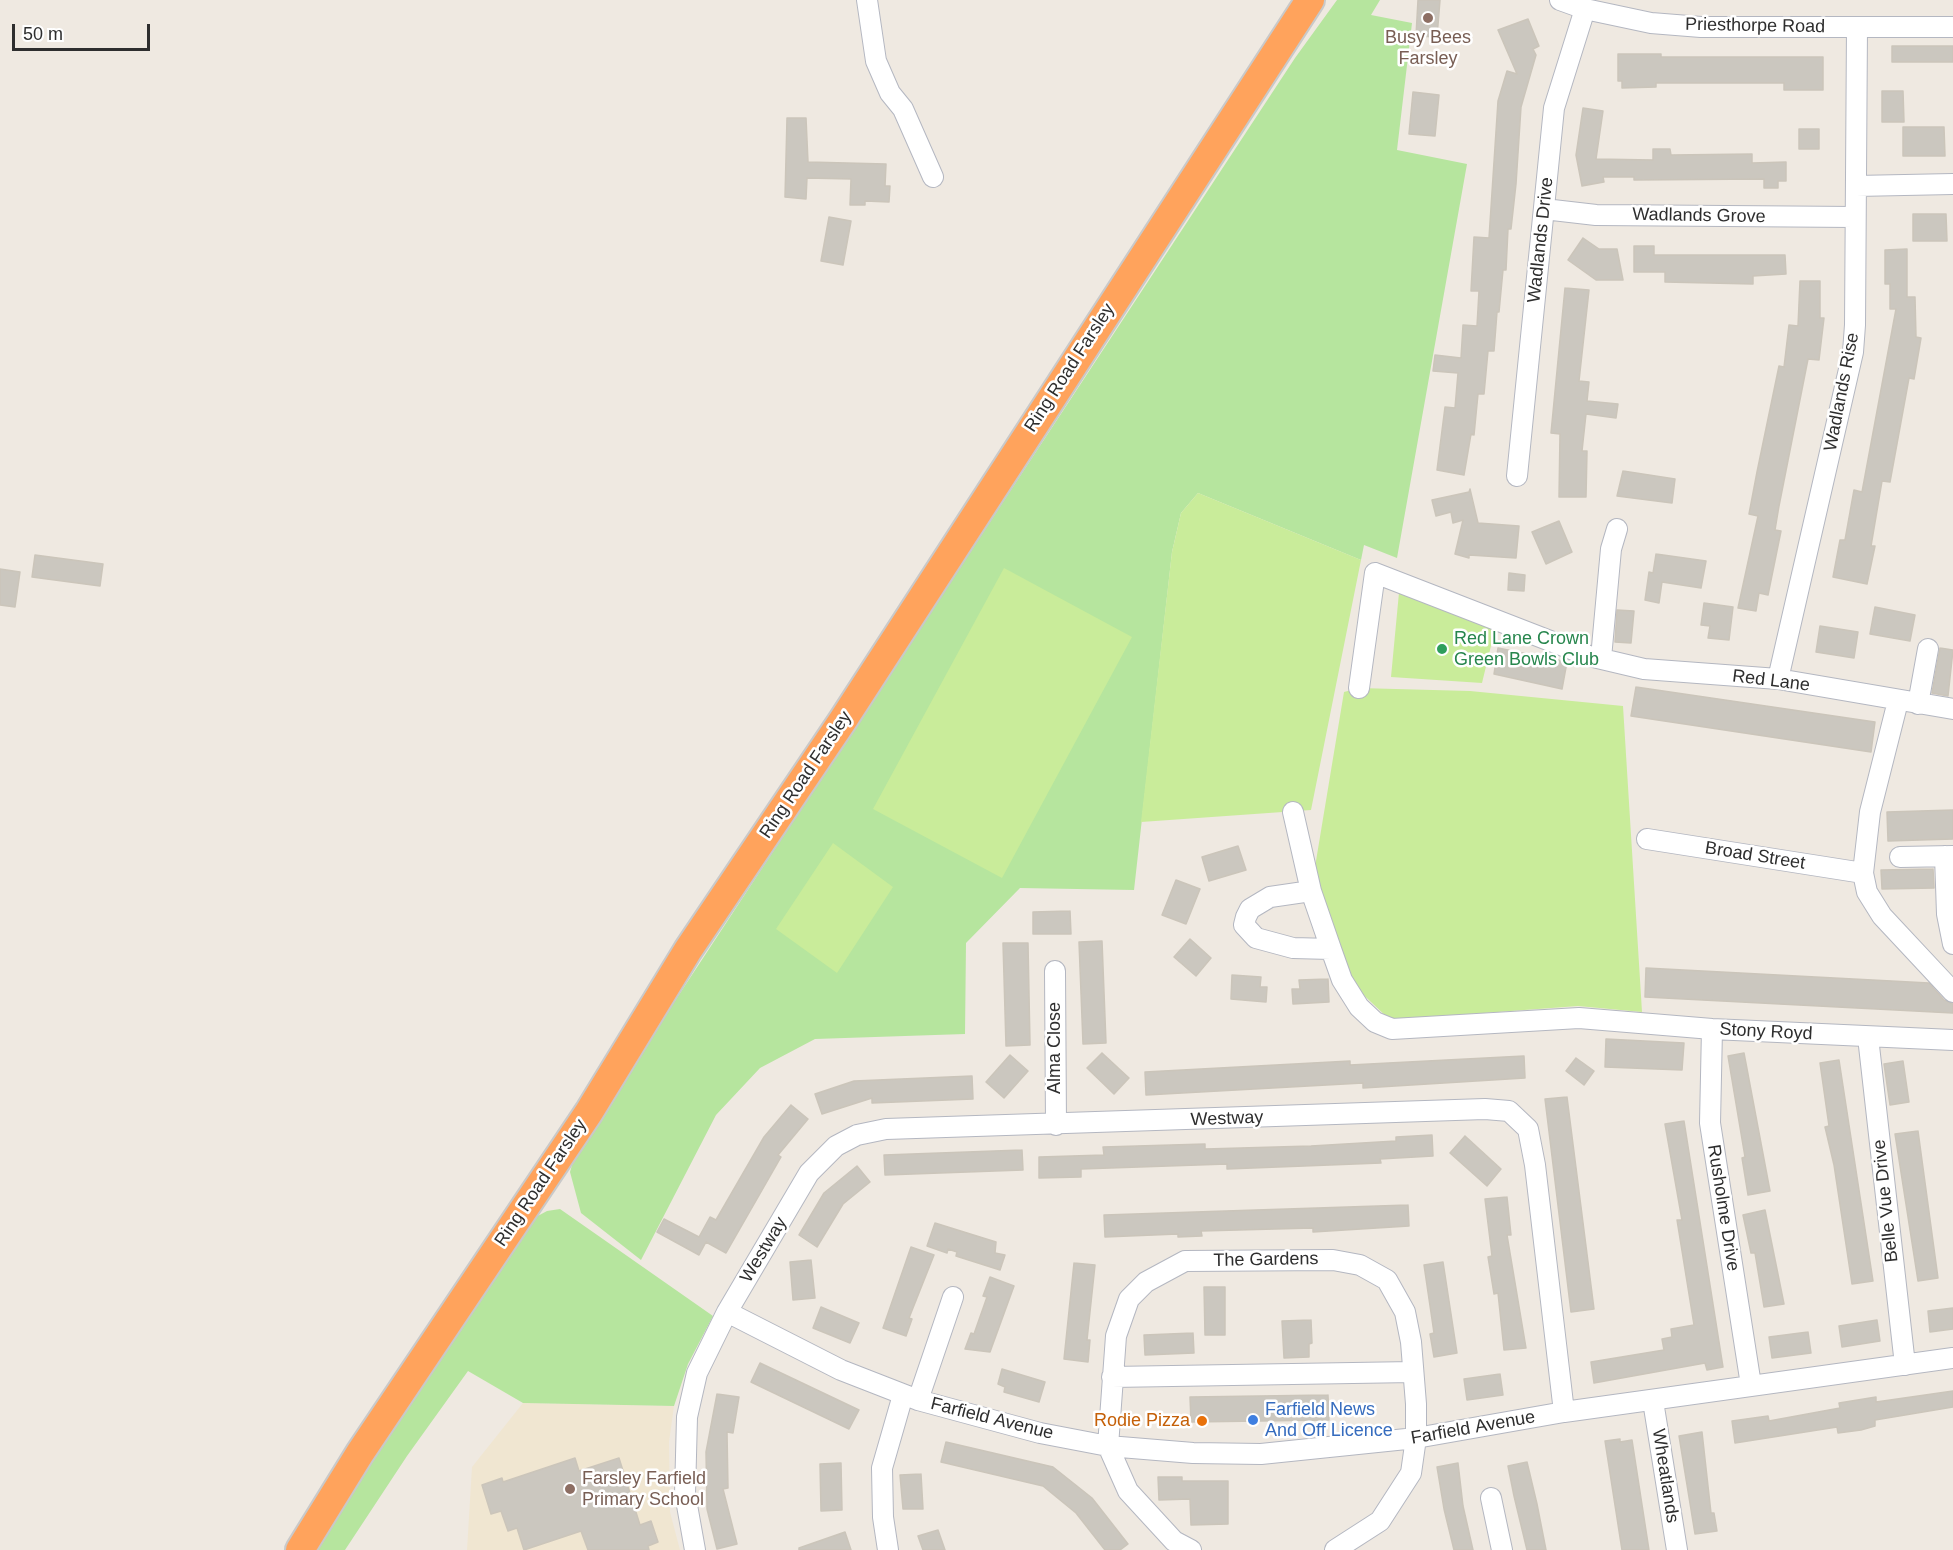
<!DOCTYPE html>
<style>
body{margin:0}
#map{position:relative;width:1953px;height:1550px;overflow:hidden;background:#efe9e1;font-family:Arial,sans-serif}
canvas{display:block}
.scale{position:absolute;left:12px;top:24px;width:138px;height:27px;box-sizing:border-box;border:3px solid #2e2e2e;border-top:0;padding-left:8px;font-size:18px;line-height:21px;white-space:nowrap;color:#2e2e2e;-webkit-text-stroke:4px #fff;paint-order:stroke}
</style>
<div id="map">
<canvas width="1953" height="1550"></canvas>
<div class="scale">50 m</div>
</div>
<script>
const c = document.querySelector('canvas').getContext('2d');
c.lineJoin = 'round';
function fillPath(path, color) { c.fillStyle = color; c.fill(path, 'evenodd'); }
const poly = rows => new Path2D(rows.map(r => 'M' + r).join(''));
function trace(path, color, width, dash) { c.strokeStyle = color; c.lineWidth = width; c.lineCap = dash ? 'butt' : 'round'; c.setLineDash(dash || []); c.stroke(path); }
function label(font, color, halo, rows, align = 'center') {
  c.font = font + ' Arial,sans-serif'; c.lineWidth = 5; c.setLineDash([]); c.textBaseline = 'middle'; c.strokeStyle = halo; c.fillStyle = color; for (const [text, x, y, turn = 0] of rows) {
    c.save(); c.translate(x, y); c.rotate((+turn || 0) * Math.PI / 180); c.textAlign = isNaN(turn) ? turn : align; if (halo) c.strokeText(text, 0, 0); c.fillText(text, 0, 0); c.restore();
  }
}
fillPath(poly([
 [523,1403,674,1406,669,1442,670,1512,680,1550,467,1550,472,1467]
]), '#f0e6d1');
fillPath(poly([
 [1337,0,1380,0,1371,15,1412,23,1397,150,1467,164,1397,558,1364,545,1361,560,1198,493,1181,513,1172,552,1134,890,1020,888,966,943,965,1034,815,1039,760,1068,716,1115,641,1260,581,1213,570,1172,574,1158,636,1060,1295,58],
 [560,1209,713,1316,688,1364,674,1406,523,1403,468,1371,407,1456,345,1550,314,1550,534,1218,547,1211]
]), '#b6e59e');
fillPath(poly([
 [1198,493,1361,560,1311,810,1141,822,1172,552,1181,513],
 [1004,568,1132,637,1002,878,873,809],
 [1400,582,1497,621,1482,683,1391,677],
 [1359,688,1470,691,1623,706,1642,1012,1578,1006,1390,1020,1352,984,1314,873,1344,692],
 [833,843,893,887,837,973,776,929]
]), '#c9ec9a');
const building = poly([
 [1418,0,1440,0,1437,37,1416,36,1418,0],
 [1528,19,1539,46,1533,49,1536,55,1521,107,1516,184,1511,229,1508,229,1506,270,1503,270,1499,312,1497,312,1494,351,1488,351,1484,394,1478,394,1474,435,1471,434,1464,475,1437,470,1445,407,1455,408,1458,373,1433,371,1435,355,1461,358,1463,325,1477,326,1479,291,1471,291,1474,237,1489,238,1498,101,1507,71,1517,74,1498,30,1528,19],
 [1892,46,1953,46,1953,62,1892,62,1892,46],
 [1618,54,1661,54,1661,57,1823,57,1823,90,1784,90,1784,83,1656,83,1656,87,1622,88,1622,81,1618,81,1618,54],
 [1882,91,1903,91,1904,122,1882,122,1882,91],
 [1413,92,1439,95,1435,136,1409,134,1413,92],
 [1583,108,1603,111,1596,159,1653,160,1653,149,1670,149,1671,155,1752,154,1752,163,1786,162,1786,181,1778,181,1778,188,1764,188,1764,179,1634,180,1634,177,1603,177,1604,182,1582,186,1576,155,1583,108],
 [787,118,806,118,808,162,886,164,885,186,890,186,889,202,865,201,865,205,850,205,851,179,807,178,806,199,785,197,787,118],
 [1903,127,1944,127,1945,156,1903,156,1903,127],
 [1799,129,1819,129,1819,149,1799,149,1799,129],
 [1913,214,1946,214,1947,241,1913,241,1913,214],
 [829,217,851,221,843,265,821,261,829,217],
 [1583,238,1599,249,1617,249,1623,280,1596,280,1568,260,1583,238],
 [1634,246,1654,246,1654,255,1785,255,1786,274,1753,276,1753,284,1665,282,1665,272,1634,272,1634,246],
 [1907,249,1907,297,1915,297,1916,337,1921,338,1914,379,1909,378,1890,482,1882,481,1871,546,1875,546,1867,584,1833,577,1840,540,1845,540,1854,490,1862,492,1896,309,1890,309,1890,284,1885,284,1885,250,1907,249],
 [1800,281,1820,281,1820,318,1824,318,1819,360,1808,359,1779,506,1775,530,1781,531,1768,595,1759,593,1756,611,1738,608,1758,516,1749,514,1757,472,1779,366,1784,367,1789,325,1798,326,1800,281],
 [1565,288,1589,290,1579,381,1589,382,1587,401,1618,404,1616,418,1586,414,1582,451,1587,451,1586,497,1559,497,1560,434,1551,433,1565,288],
 [1623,471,1675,479,1672,503,1617,496,1623,471],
 [1470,489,1478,523,1519,526,1516,558,1469,555,1469,558,1455,554,1463,520,1453,523,1451,512,1436,516,1432,500,1469,492,1470,489],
 [1559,521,1572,552,1546,564,1532,532,1559,521],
 [1656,554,1706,561,1701,588,1662,582,1659,603,1645,600,1649,572,1653,573,1656,554],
 [35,555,103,564,100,586,32,577,35,555],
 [0,569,20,572,15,607,0,605,0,569],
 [1509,573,1525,575,1524,591,1508,590,1509,573],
 [1704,603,1733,607,1729,640,1708,638,1710,626,1701,625,1704,603],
 [1875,607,1915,615,1910,641,1870,634,1875,607],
 [1617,610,1634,611,1631,643,1615,642,1617,610],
 [1820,626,1858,632,1854,658,1816,652,1820,626],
 [1498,648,1567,662,1562,689,1494,674,1498,648],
 [1940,648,1953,650,1948,696,1932,693,1940,648],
 [1636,687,1875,722,1871,752,1631,716,1636,687],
 [1953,810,1953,839,1888,841,1887,812,1953,810],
 [1238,846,1246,870,1209,881,1202,857,1238,846],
 [1933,869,1934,888,1882,889,1881,870,1933,869],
 [1176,880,1200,889,1186,924,1162,915,1176,880],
 [1070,911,1071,934,1033,934,1033,912,1070,911],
 [1190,939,1211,958,1196,976,1174,957,1190,939],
 [1102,941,1106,1043,1083,1044,1079,942,1102,941],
 [1003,943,1028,943,1030,1045,1006,1046,1003,943],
 [1646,968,1929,983,1944,1000,1953,1004,1953,1013,1645,997,1646,968],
 [1232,975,1261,977,1260,987,1267,987,1266,1002,1231,999,1232,975],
 [1328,979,1329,1002,1293,1004,1292,989,1300,989,1299,980,1328,979],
 [1606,1039,1684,1043,1682,1070,1605,1067,1606,1039],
 [1102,1053,1129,1078,1114,1094,1087,1068,1102,1053],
 [1744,1053,1770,1191,1748,1195,1742,1158,1745,1157,1728,1056,1744,1053],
 [1010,1055,1028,1071,1004,1098,986,1082,1010,1055],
 [1524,1056,1525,1078,1363,1088,1363,1083,1146,1095,1145,1072,1350,1061,1350,1065,1524,1056],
 [1576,1058,1594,1071,1584,1085,1566,1071,1576,1058],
 [1839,1060,1873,1281,1852,1284,1834,1165,1825,1127,1829,1126,1820,1063,1839,1060],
 [1903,1061,1909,1102,1890,1105,1884,1064,1903,1061],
 [972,1076,973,1099,872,1103,872,1098,822,1114,815,1094,854,1081,972,1076],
 [1567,1097,1594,1309,1571,1312,1545,1099,1567,1097],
 [791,1105,808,1119,778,1155,781,1157,726,1253,706,1242,699,1255,657,1232,664,1219,699,1237,710,1217,716,1220,764,1137,791,1105],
 [1684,1121,1723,1367,1707,1370,1705,1363,1594,1383,1591,1362,1664,1350,1662,1339,1672,1337,1671,1329,1694,1325,1677,1220,1682,1220,1665,1124,1684,1121],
 [1918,1131,1938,1278,1918,1281,1895,1134,1918,1131],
 [1432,1135,1433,1156,1380,1159,1381,1163,1227,1169,1227,1164,1081,1169,1081,1177,1039,1178,1039,1157,1104,1155,1103,1147,1205,1144,1205,1149,1311,1146,1396,1141,1396,1137,1432,1135],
 [1465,1136,1501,1169,1487,1186,1450,1153,1465,1136],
 [1022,1150,1023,1170,885,1175,884,1155,1022,1150],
 [857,1166,870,1182,843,1204,817,1247,799,1235,824,1193,857,1166],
 [1507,1197,1511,1235,1507,1235,1526,1348,1504,1350,1498,1293,1494,1294,1488,1257,1492,1256,1485,1199,1507,1197],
 [1408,1205,1409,1226,1313,1232,1313,1228,1201,1231,1202,1236,1178,1237,1178,1234,1105,1237,1104,1215,1408,1205],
 [1765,1210,1784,1304,1764,1307,1755,1253,1751,1253,1743,1215,1765,1210],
 [935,1223,996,1242,995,1253,1005,1255,1000,1270,956,1256,957,1252,948,1249,947,1253,927,1246,935,1223],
 [911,1247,934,1255,909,1318,912,1319,906,1336,883,1328,911,1247],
 [811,1260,815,1298,793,1300,790,1262,811,1260],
 [1443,1262,1457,1353,1434,1357,1430,1334,1434,1333,1424,1265,1443,1262],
 [1074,1263,1095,1265,1087,1340,1090,1340,1088,1362,1064,1359,1074,1263],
 [990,1277,1014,1286,990,1352,965,1349,971,1333,974,1334,987,1297,983,1296,990,1277],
 [1204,1287,1225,1287,1225,1335,1205,1335,1204,1287],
 [821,1307,859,1323,850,1343,813,1328,821,1307],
 [1953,1308,1953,1329,1930,1332,1928,1311,1953,1308],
 [1311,1320,1312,1343,1309,1344,1309,1357,1284,1358,1282,1321,1311,1320],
 [1877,1320,1880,1341,1842,1347,1839,1326,1877,1320],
 [1808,1332,1811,1353,1772,1358,1769,1337,1808,1332],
 [1193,1333,1194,1353,1145,1355,1144,1335,1193,1333],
 [760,1363,859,1410,849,1429,751,1382,760,1363],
 [1002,1369,1045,1382,1039,1402,1004,1392,1005,1387,998,1384,1002,1369],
 [1500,1374,1503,1395,1467,1400,1464,1379,1500,1374],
 [1953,1391,1953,1407,1875,1420,1875,1426,1861,1430,1838,1433,1837,1427,1735,1443,1732,1421,1768,1416,1769,1421,1840,1408,1839,1403,1876,1397,1876,1402,1953,1391],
 [717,1394,739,1397,733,1433,727,1432,728,1488,723,1489,737,1544,717,1549,707,1509,706,1452,717,1394],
 [1328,1395,1329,1420,1191,1422,1190,1397,1328,1395],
 [1702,1432,1711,1513,1714,1513,1717,1531,1695,1534,1679,1436,1702,1432],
 [1620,1439,1620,1442,1632,1440,1649,1550,1622,1550,1605,1441,1620,1439],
 [946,1442,1053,1467,1092,1498,1128,1544,1120,1550,1105,1550,1076,1513,1043,1486,941,1462,946,1442],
 [575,1458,579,1471,619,1458,640,1525,651,1521,658,1542,648,1546,649,1550,588,1550,581,1531,524,1550,517,1528,508,1531,501,1511,491,1514,482,1485,502,1478,503,1482,575,1458],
 [1527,1462,1537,1504,1546,1550,1527,1550,1514,1496,1508,1466,1527,1462],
 [841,1463,842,1510,821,1511,820,1464,841,1463],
 [1458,1463,1463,1506,1473,1550,1454,1550,1444,1509,1437,1467,1458,1463],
 [921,1474,923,1509,903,1509,900,1475,921,1474],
 [1158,1477,1182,1477,1182,1481,1228,1481,1228,1524,1191,1525,1190,1499,1159,1500,1158,1477],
 [938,1530,945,1550,923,1550,918,1536,938,1530],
 [845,1532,851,1550,799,1550,799,1548,845,1532]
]);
fillPath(building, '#cbc7bf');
trace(building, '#cbc5ba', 1.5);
const minor = poly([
 [867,0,876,61,890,93,903,109,933,177],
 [1560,0,1585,9,1651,23,1701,27,1953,27],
 [1856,186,1953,184],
 [1544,209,1596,215,1855,217],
 [1517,476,1554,108,1585,9],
 [1601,658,1611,549,1617,529],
 [1778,679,1853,352,1855,325,1857,27],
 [1359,688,1375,573,1589,656,1644,669,1778,679,1953,709],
 [1898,701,1870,812,1863,873,1867,892,1882,916,1953,992],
 [1918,704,1928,649],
 [1293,812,1311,891],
 [1647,839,1863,873],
 [1945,856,1947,914,1953,944],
 [1900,857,1953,856],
 [1331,949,1311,891,1270,897,1250,909,1246,917,1244,925,1256,938,1293,948,1331,949,1342,980,1359,1007,1375,1022,1392,1029,1579,1018,1712,1029,1953,1040],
 [1055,971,1056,1125],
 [1712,1029,1710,1123,1751,1385],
 [1868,1037,1905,1365],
 [727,1312,841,1370,918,1400,1040,1433,1108,1446,1193,1453,1261,1454,1416,1438,1564,1412,1953,1358],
 [1112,1377,1413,1372],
 [918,1400,953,1297],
 [1653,1401,1677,1550],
 [1491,1498,1502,1550],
 [695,1550,685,1494,687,1417,697,1373,727,1312,809,1173,836,1146,857,1135,886,1129,1485,1109,1509,1111,1528,1129,1535,1165,1564,1412],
 [888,1550,883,1517,882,1468,903,1395],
 [1191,1550,1174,1541,1128,1491,1108,1446,1116,1336,1129,1299,1146,1282,1185,1261,1333,1260,1360,1265,1387,1280,1405,1312,1411,1342,1416,1404,1416,1438,1411,1473,1380,1521,1335,1550]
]);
const highway = poly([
 [300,1550,360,1453,589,1112,688,950,843,720,1310,0]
]);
trace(minor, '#b4b7c1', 22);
trace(highway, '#c9c9c9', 32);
trace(minor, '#fff', 20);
trace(highway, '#ffa35c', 28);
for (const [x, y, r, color] of [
 [1428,18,6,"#8d6e63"],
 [1442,649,6,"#2e9e5b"],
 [1253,1420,6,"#3f7fe0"],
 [1202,1421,6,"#e8710a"],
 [570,1489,6,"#8d6e63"]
]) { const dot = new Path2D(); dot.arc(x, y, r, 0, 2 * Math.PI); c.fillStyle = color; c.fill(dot); trace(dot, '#fff', 2); }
label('18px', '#2e2e2e', '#fff', [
 ["Priesthorpe Road",1755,26,1],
 ["Wadlands Grove",1699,216,1],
 ["Wadlands Drive",1541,240,-84],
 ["Ring Road Farsley",1070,368,-57],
 ["Wadlands Rise",1842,392,-79],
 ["Red Lane",1771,681,7],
 ["Ring Road Farsley",806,775,-56],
 ["Broad Street",1755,856,9],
 ["Stony Royd",1766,1032,3],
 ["Alma Close",1055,1048,-90],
 ["Westway",1227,1119,-2],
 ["Ring Road Farsley",541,1183,-56],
 ["Belle Vue Drive",1886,1201,-96],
 ["Rusholme Drive",1723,1208,81],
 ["Westway",764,1250,-59],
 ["The Gardens",1266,1260,-1],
 ["Farfield Avenue",992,1419,14],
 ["Farfield Avenue",1473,1428,-10],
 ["Wheatlands",1665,1476,81]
]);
label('18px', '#785e54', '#fff', [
 ["Busy Bees",1428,38],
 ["Farsley",1428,59],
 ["Farsley Farfield",582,1479,"left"],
 ["Primary School",582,1500,"left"]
]);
label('18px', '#27864d', '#fff', [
 ["Red Lane Crown",1454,639],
 ["Green Bowls Club",1454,660]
], 'left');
label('18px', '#366cbe', '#fff', [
 ["Farfield News",1265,1410],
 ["And Off Licence",1265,1431]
], 'left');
label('18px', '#c56008', '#fff', [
 ["Rodie Pizza",1190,1421]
], 'right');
</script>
